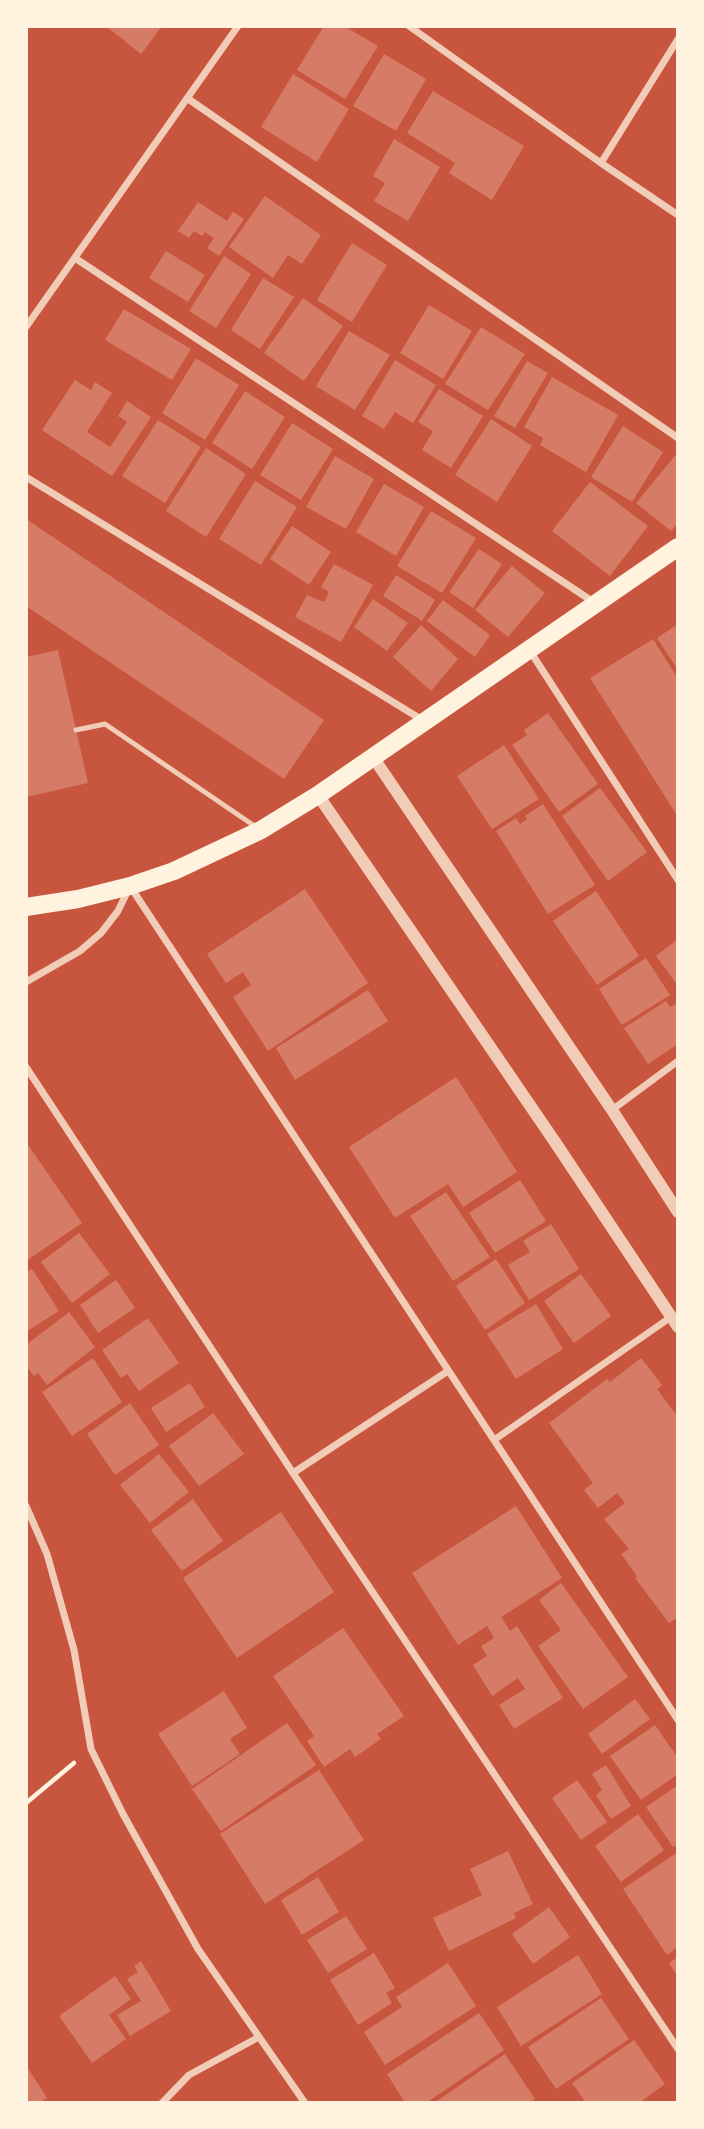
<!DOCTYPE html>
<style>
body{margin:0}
#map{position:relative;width:704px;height:2129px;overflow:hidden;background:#c8553d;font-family:"Public Sans",sans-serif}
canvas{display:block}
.frame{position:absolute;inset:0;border:28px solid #fff3e0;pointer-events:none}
</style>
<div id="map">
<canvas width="704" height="2129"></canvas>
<div class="frame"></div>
</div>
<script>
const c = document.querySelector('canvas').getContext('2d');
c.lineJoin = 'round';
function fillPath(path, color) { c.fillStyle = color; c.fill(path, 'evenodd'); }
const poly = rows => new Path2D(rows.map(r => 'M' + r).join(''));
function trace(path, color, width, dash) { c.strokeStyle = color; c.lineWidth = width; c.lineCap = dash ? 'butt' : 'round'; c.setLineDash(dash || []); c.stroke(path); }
fillPath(poly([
 [106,26,162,26,141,54],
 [324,26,344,26,378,46,345,99,297,70],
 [384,54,426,79,396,131,353,106],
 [293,74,349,109,317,162,261,127],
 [433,91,524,146,492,200,449,173,455,163,407,133],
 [394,139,440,167,408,221,374,201,385,183,373,176],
 [265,196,321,235,302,264,288,255,273,278,229,247],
 [198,202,227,221,233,212,244,219,219,256,207,248,214,238,205,232,202,236,194,231,189,238,178,231],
 [352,243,387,265,352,322,317,300],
 [166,251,205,275,188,302,149,278],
 [224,256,251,274,216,328,189,311],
 [263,278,294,297,260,349,231,330],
 [303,298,343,326,304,381,264,353],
 [429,305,472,331,443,379,400,353],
 [124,309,191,349,172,380,105,340],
 [481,327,525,354,488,410,445,384],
 [349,331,390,355,355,410,316,386],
 [196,358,239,385,205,440,162,413],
 [395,360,436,385,413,423,395,412,384,429,362,416],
 [527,361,548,373,515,428,494,416],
 [552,377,618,415,586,472,540,445,543,438,524,427],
 [75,380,91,390,95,382,112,393,87,432,110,447,127,422,118,416,127,401,151,417,112,476,42,430],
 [439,389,483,416,451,468,422,450,433,431,418,422],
 [245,391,285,417,252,469,212,443],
 [491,419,532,446,497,502,455,475],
 [158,420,201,447,165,503,122,476],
 [292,423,333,449,301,500,260,475],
 [623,426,663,452,632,502,591,477],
 [206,448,246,474,206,537,166,511],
 [678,452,678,523,671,531,636,503],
 [335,456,374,479,346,529,306,507],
 [255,481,297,507,261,565,219,539],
 [590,482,648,526,610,576,552,531],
 [384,484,424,507,396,556,356,532],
 [431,511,476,538,442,593,397,566],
 [26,519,324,720,284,779,26,606],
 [292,526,331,552,309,585,270,559],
 [479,549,502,564,473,608,449,592],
 [334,564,373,585,341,642,295,617,307,595,324,602,329,592,321,587],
 [512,566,545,593,508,637,475,610],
 [396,575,435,600,422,621,383,596],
 [373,599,408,623,387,651,354,627],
 [443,600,490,635,475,657,427,621],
 [678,624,678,670,657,638],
 [421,625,458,659,431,691,393,657],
 [653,639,678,679,678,817,590,678],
 [58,650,88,783,26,797,26,657],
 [548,713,598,784,559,812,512,745,527,735,524,730],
 [504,745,539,799,492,829,457,776],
 [600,788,647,852,608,881,562,816],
 [543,804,595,885,548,914,496,831,516,818,520,824,527,819,525,816],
 [305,889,368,983,268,1051,233,997,251,985,243,972,226,983,207,954],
 [596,891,639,956,597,985,553,921],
 [678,939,678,986,656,956],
 [646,958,670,995,622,1025,599,989],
 [368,990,388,1021,295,1080,276,1048],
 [666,1001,670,1007,676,1004,678,1007,678,1044,648,1064,624,1028],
 [456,1077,517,1172,463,1207,448,1184,395,1218,349,1147],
 [26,1142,82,1223,26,1261],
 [520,1180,546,1221,495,1253,469,1213],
 [446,1192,490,1257,453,1281,410,1216],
 [551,1224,579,1269,529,1300,508,1265,530,1252,523,1241],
 [79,1233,110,1274,72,1303,41,1262],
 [496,1259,525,1303,485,1330,456,1286],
 [32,1269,59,1311,26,1332,26,1272],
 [581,1274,611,1316,574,1343,544,1301],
 [116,1280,135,1308,98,1333,80,1305],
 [536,1304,563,1349,516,1379,487,1334],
 [69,1312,95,1347,47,1385,38,1373,34,1376,26,1366,26,1345],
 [148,1318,179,1363,139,1391,127,1374,121,1378,102,1350],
 [93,1358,122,1402,72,1436,42,1392],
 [641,1358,662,1385,657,1389,678,1417,678,1617,669,1623,635,1578,637,1576,621,1554,629,1549,604,1519,625,1503,617,1493,598,1508,584,1490,593,1483,549,1423,607,1379,610,1382],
 [190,1383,205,1407,166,1432,151,1408],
 [130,1403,159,1445,115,1475,87,1434],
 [213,1413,244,1454,199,1486,169,1446],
 [159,1454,189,1492,150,1523,120,1485],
 [193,1499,223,1541,182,1571,151,1530],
 [516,1506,562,1578,501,1617,510,1631,517,1626,563,1698,514,1729,499,1705,525,1689,518,1678,492,1696,473,1665,487,1656,481,1646,494,1638,487,1626,458,1645,412,1573],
 [281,1512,334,1592,237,1658,183,1578],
 [561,1583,628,1677,583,1709,538,1646,561,1630,539,1600],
 [343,1628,404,1716,377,1734,381,1739,355,1757,350,1749,324,1767,307,1741,314,1736,273,1676],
 [224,1691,247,1728,230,1739,240,1754,192,1786,158,1734],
 [635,1699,650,1719,602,1754,588,1734],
 [287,1723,316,1765,221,1831,192,1789],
 [655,1725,678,1758,678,1774,641,1800,610,1756],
 [606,1765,631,1806,611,1819,596,1795,602,1790,592,1774],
 [319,1770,364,1840,265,1904,220,1834],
 [577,1780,607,1822,581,1840,552,1798],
 [678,1785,678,1844,673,1847,646,1807],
 [638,1814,664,1850,621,1882,595,1846],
 [508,1851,533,1904,514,1913,516,1918,449,1951,433,1918,482,1895,470,1869],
 [678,1852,678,1947,667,1955,623,1889],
 [318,1877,339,1912,302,1935,281,1900],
 [549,1907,570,1937,533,1964,512,1934],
 [346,1916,367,1949,328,1973,307,1940],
 [374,1953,395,1988,386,1993,392,2003,358,2025,330,1980],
 [578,1955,602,1994,521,2046,497,2007],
 [678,1957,678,1977,669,1963],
 [141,1961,171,2011,130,2036,117,2015,141,2001,127,1979,138,1972,134,1966],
 [448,1963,476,2006,385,2065,364,2032,402,2007,396,1997],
 [115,1976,131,1999,109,2015,126,2039,92,2063,59,2016],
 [601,1998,629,2039,556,2089,528,2047],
 [479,2013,504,2050,426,2103,405,2103,387,2074],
 [634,2040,665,2084,639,2103,586,2103,572,2083],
 [505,2054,535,2099,530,2103,434,2103],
 [26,2065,47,2098,39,2103,26,2103]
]), '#d67c66');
trace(poly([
 [26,1803,74,1763]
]), '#fff3e0', 4.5);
trace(poly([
 [76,730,105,724,256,827]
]), '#f1ccb7', 5);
trace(poly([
 [409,26,601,163,678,215],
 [187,98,678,438],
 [601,163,678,39],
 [75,258,595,603],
 [26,327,238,26],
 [26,477,424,721],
 [530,651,678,880],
 [26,982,80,951,101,933,118,911,130,886,678,1720],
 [26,1067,293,1473,678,2049],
 [612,1110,678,1061],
 [494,1440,671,1317],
 [293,1473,448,1371],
 [26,1506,47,1554,74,1650,91,1749,123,1814,198,1949,305,2103],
 [162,2103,189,2075,259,2037]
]), '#f1ccb7', 7);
trace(poly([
 [373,757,612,1110,678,1212],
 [318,795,555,1142,678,1327]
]), '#f1ccb7', 12);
trace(poly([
 [26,907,78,899,130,886,174,871,261,830,318,795,678,547]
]), '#fff3e0', 18);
</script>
